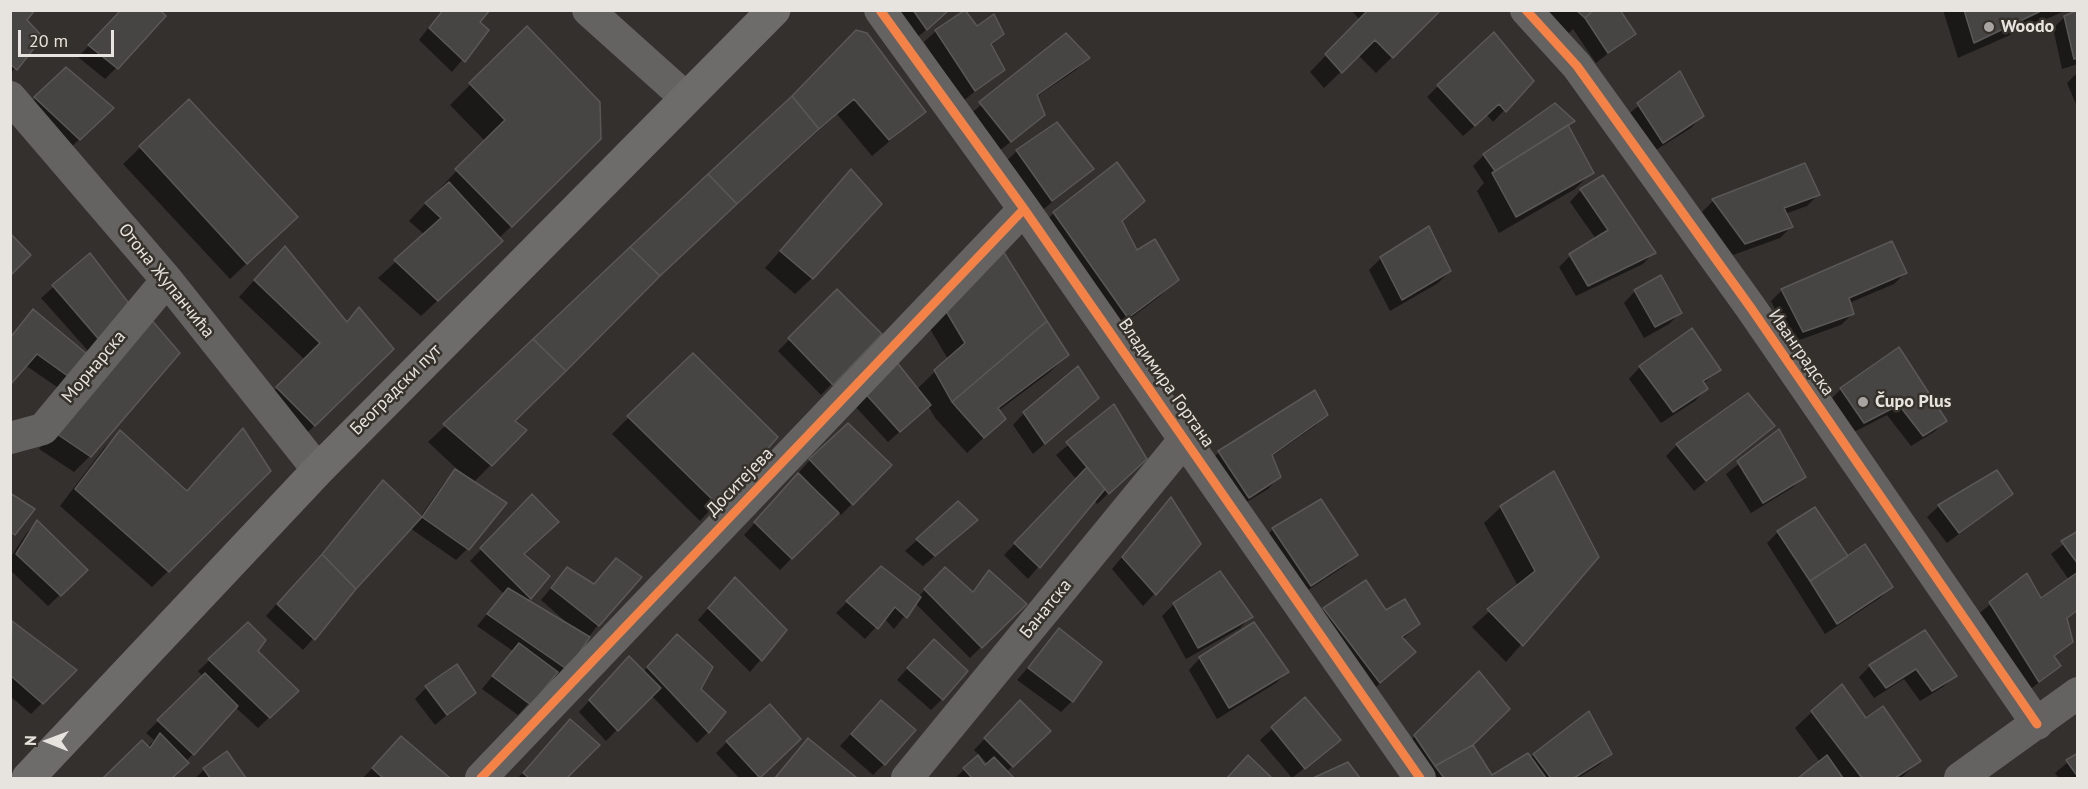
<!DOCTYPE html>
<meta charset="utf-8">
<style>
body{margin:0}
#map{position:relative;width:2088px;height:789px;overflow:hidden;background:#33302d;font-family:"PT Sans",sans-serif}
canvas{display:block}
.frame{position:absolute;inset:0;border:12px solid #e7e3df;pointer-events:none}
.north{position:absolute;left:18px;top:711px;width:60px;height:60px;-webkit-text-stroke:4px #36312a;paint-order:stroke;rotate:271deg;font-size:16px;font-weight:700;line-height:24px;text-align:center;color:#e7e3df}
.north::after{content:'';display:block;margin:auto;width:21px;height:27px;background:#e7e3df;clip-path:polygon(50% 0,100% 100%,50% 72%,0 100%)}
.scale{position:absolute;left:18px;top:30px;width:96px;height:27px;box-sizing:border-box;border:3px solid #e7e3df;border-top:0;padding-left:8px;font-size:18px;line-height:21px;white-space:nowrap;color:#e7e3df;-webkit-text-stroke:4px #36312a;paint-order:stroke}
</style>
<div id="map">
<canvas width="2088" height="789"></canvas>
<div class="frame"></div>
<div class="north">N</div>
<div class="scale">20 m</div>
</div>
<script>
const c = document.querySelector('canvas').getContext('2d');
c.lineJoin = 'round';
function fillPath(path, color) { c.fillStyle = color; c.fill(path, 'evenodd'); }
const poly = rows => new Path2D(rows.map(r => 'M' + r).join(''));
function trace(path, color, width, dash) { c.strokeStyle = color; c.lineWidth = width; c.lineCap = dash ? 'butt' : 'round'; c.setLineDash(dash || []); c.stroke(path); }
function label(font, color, halo, rows, align = 'center') {
  c.font = font + ' "PT Sans",sans-serif'; c.lineWidth = 5; c.setLineDash([]); c.textBaseline = 'middle'; c.strokeStyle = halo; c.fillStyle = color; for (const [text, x, y, turn = 0] of rows) {
    c.save(); c.translate(x, y); c.rotate((+turn || 0) * Math.PI / 180); c.textAlign = isNaN(turn) ? turn : align; if (halo) c.strokeText(text, 0, 0); c.fillText(text, 0, 0); c.restore();
  }
}
fillPath(poly([
 [10,10,25,20,41,38,10,74],
 [123,10,116,68,105,79,78,57],
 [442,10,488,10,478,22,487,30,452,72,419,40],
 [886,10,948,10,909,45],
 [1351,10,1439,10,1376,73,1358,55,1324,88,1310,72,1360,20],
 [1542,10,1618,10,1634,33,1596,63,1573,29,1568,34],
 [1943,10,2067,10,1958,58],
 [2078,11,2078,64,2062,69,2053,28,2065,17],
 [527,28,600,139,499,238,484,257,421,316,378,278,425,235,409,221,485,141,450,105],
 [976,28,1003,34,991,46,1003,69,963,101,924,42,936,31],
 [1066,35,1088,58,1076,70,1036,97,1044,115,998,152,969,115],
 [840,48,924,112,872,156,837,114,647,287,513,421,525,430,473,483,467,549,456,560,410,528,303,650,266,616,383,483,420,517,444,483,455,471,470,481,428,442,787,103],
 [66,69,101,119,68,150,24,109],
 [2078,72,2078,109,2067,83],
 [1679,73,1702,116,1691,128,1651,153,1626,116],
 [1532,81,1493,122,1487,115,1463,136,1427,97,1438,86],
 [189,101,279,233,230,279,123,164],
 [1573,121,1567,127,1592,172,1575,189,1499,233,1477,191,1484,183,1473,166,1484,155],
 [1017,151,1092,169,1040,212,1005,162],
 [1804,165,1818,195,1807,206,1785,214,1791,227,1780,238,1733,255,1702,212,1713,201],
 [851,171,812,278,795,294,765,268],
 [1581,190,1654,252,1643,264,1576,296,1559,267,1570,256,1596,239,1570,202],
 [1143,201,1121,222,1136,252,1177,280,1160,296,1110,334,1037,229,1054,213],
 [90,255,129,306,90,353,41,298],
 [1381,258,1450,271,1438,283,1390,311,1369,270],
 [269,264,345,323,359,309,392,348,298,442,261,404,305,360,239,297],
 [1905,273,1894,284,1849,303,1852,314,1841,325,1791,343,1771,301,1782,290],
 [1635,291,1680,313,1669,324,1644,338,1624,303],
 [837,292,880,334,821,395,778,351],
 [944,307,1067,355,1050,372,998,411,1004,419,967,453,936,419,928,406,888,442,853,404,895,362,917,389,948,359,927,324],
 [22,323,71,378,60,389,25,365],
 [132,336,90,456,74,472,39,449],
 [1899,349,1945,421,1934,432,1911,446,1887,415,1852,433,1830,400,1841,389],
 [692,355,776,437,700,521,612,434],
 [1640,367,1719,370,1703,384,1706,389,1695,401,1661,423,1629,379],
 [1097,398,1033,454,1013,425,1024,413],
 [1114,407,1133,470,1097,504,1094,500,1028,579,1004,555,1077,480,1056,455],
 [1326,415,1315,426,1271,457,1279,477,1268,489,1237,508,1208,463,1219,452],
 [1773,426,1694,491,1666,456,1677,445],
 [120,432,186,492,270,470,152,587,60,506,104,448],
 [1779,432,1804,477,1792,488,1751,513,1726,474],
 [810,460,890,465,841,515,838,512,780,570,744,535,787,487,809,482,799,472],
 [1996,472,2012,494,1947,543,1927,517,1939,506],
 [532,496,523,555,530,598,527,601,575,630,541,600,567,569,598,625,555,680,551,678,518,715,482,689,513,651,477,626,504,594,470,561],
 [1170,500,1200,544,1143,606,1112,569],
 [958,503,964,531,923,566,905,551],
 [1501,507,1597,557,1506,662,1472,627,1518,586,1484,523],
 [37,522,86,570,48,606,10,570,10,558,26,534],
 [1273,529,1356,555,1345,566,1299,596,1262,541],
 [1778,532,1847,558,1891,587,1880,598,1825,634,1767,543],
 [2078,533,2078,611,2066,619,2071,642,2053,658,2059,666,2027,692,1978,614,2027,576,2040,600,2069,580,2051,554],
 [881,568,918,597,945,569,971,592,989,572,1024,604,970,658,915,603,894,629,884,618,865,639,836,613],
 [1219,573,1251,616,1240,628,1186,659,1162,616,1174,604],
 [1365,583,1386,612,1418,624,1403,639,1414,652,1363,699,1307,626,1324,610],
 [724,590,785,631,750,672,698,620],
 [13,623,75,670,31,714,10,696],
 [248,624,256,651,297,691,258,728,235,707,171,778,104,778,142,742,147,748,154,740,146,733,203,677,198,671],
 [1060,631,1072,701,1061,712,1017,680],
 [1924,632,1955,676,1943,687,1920,701,1904,679,1874,698,1859,677,1870,666],
 [666,647,699,689,708,732,697,743,651,695,606,741,579,712,618,669,643,672],
 [922,652,942,699,931,710,897,680],
 [1200,658,1287,672,1276,683,1217,719,1189,670],
 [1479,673,1471,745,1492,777,1534,755,1610,754,1599,765,1578,778,1424,778,1403,748],
 [426,688,474,692,435,725,415,699],
 [1305,699,1339,740,1292,778,1260,740],
 [1020,702,1038,743,1006,772,1012,778,955,778,978,757,984,767,988,764,974,750],
 [1812,712,1866,720,1919,761,1901,778,1800,778,1820,762,1795,728],
 [870,713,884,764,873,775,840,746],
 [559,732,598,745,564,778,518,778],
 [401,738,448,778,363,778],
 [799,739,758,778,739,778,716,753,727,742],
 [808,740,854,778,775,778],
 [227,753,245,778,195,778,204,770],
 [2078,754,2078,778,2059,778,2055,773],
 [1347,764,1358,778,1317,778],
 [1236,768,1269,777,1227,778]
]), '#0007');
const building = poly([
 [10,10,35,10,27,20,43,37,17,70,10,64,10,10],
 [121,10,160,10,166,16,118,69,88,45,121,10],
 [443,10,490,10,480,22,489,30,465,62,429,28,443,10],
 [913,10,949,10,927,30,913,10],
 [965,10,977,26,994,14,1004,34,991,44,1005,70,975,91,935,30,965,10],
 [1368,10,1441,10,1393,58,1375,40,1342,73,1325,54,1368,10],
 [1576,10,1594,10,1585,18,1576,10],
 [1594,10,1620,10,1636,34,1608,53,1585,18,1594,10],
 [1964,10,2043,10,1974,43,1964,10],
 [2078,10,2078,58,2074,59,2064,16,2078,10],
 [527,26,600,102,601,139,512,227,455,169,505,120,469,83,527,26],
 [856,30,867,33,926,112,889,140,854,99,819,129,792,96,856,30],
 [1494,32,1534,81,1506,112,1499,104,1475,126,1437,85,1494,32],
 [1066,33,1090,58,1037,95,1045,115,1011,142,979,102,1066,33],
 [66,67,114,108,80,140,34,97,66,67],
 [1680,71,1704,116,1663,143,1637,103,1680,71],
 [792,96,819,129,737,204,708,174,792,96],
 [189,99,298,217,247,264,139,146,189,99],
 [1555,103,1575,121,1495,171,1483,154,1555,103],
 [1057,122,1094,169,1052,201,1016,150,1057,122],
 [1568,125,1594,173,1516,217,1492,173,1568,125],
 [1117,162,1145,201,1122,221,1137,250,1155,239,1179,280,1128,318,1053,212,1117,162],
 [1805,163,1820,195,1784,208,1793,227,1745,244,1712,199,1805,163],
 [851,169,882,204,813,279,780,251,851,169],
 [708,174,737,204,660,276,630,247,708,174],
 [1603,175,1656,253,1588,286,1569,254,1608,230,1580,189,1603,175],
 [449,182,503,241,438,301,394,260,441,218,425,203,449,182],
 [1429,226,1451,271,1402,300,1380,257,1429,226],
 [10,233,31,255,10,276,10,233],
 [1892,241,1907,273,1849,298,1854,314,1803,332,1781,289,1892,241],
 [285,246,347,322,359,307,394,349,315,426,276,387,320,343,254,280,285,246],
 [630,247,660,276,566,371,533,339,630,247],
 [1003,251,1047,321,952,402,934,370,965,343,943,306,1003,251],
 [90,253,131,306,102,343,52,285,90,253],
 [1661,275,1682,313,1655,327,1634,290,1661,275],
 [837,289,882,334,833,385,788,338,837,289],
 [33,309,87,354,72,379,37,354,10,385,10,338,33,309],
 [149,317,180,353,91,457,54,432,149,317],
 [1047,321,1069,355,998,408,1006,419,984,438,952,402,1047,321],
 [1692,328,1721,370,1703,381,1708,389,1673,412,1639,366,1692,328],
 [533,339,566,371,515,421,527,430,492,466,443,424,533,339],
 [1899,347,1947,421,1923,436,1899,405,1864,423,1840,388,1899,347],
 [693,353,778,437,718,505,627,416,693,353],
 [895,360,931,405,900,432,863,391,895,360],
 [1078,366,1099,398,1045,444,1023,412,1078,366],
 [1315,390,1328,415,1272,455,1281,477,1249,498,1218,451,1315,390],
 [1748,393,1775,426,1706,481,1676,444,1748,393],
 [1114,404,1147,459,1109,494,1066,442,1114,404],
 [848,423,892,465,853,505,809,459,848,423],
 [243,428,271,471,169,572,75,489,120,430,187,491,243,428],
 [1779,429,1806,477,1763,503,1737,461,1779,429],
 [1087,467,1105,489,1040,568,1014,543,1087,467],
 [455,469,507,503,469,550,422,517,455,469],
 [1997,470,2013,494,1959,533,1938,505,1997,470],
 [1554,471,1599,557,1523,646,1487,609,1535,571,1500,506,1554,471],
 [798,473,839,513,792,559,754,522,798,473],
 [383,480,422,517,356,589,322,554,383,480],
 [10,493,35,509,15,535,10,531,10,493],
 [532,494,559,522,524,554,550,576,531,599,480,548,532,494],
 [1171,497,1201,544,1156,595,1122,557,1171,497],
 [1321,499,1358,555,1311,586,1272,528,1321,499],
 [958,501,978,520,935,556,916,539,958,501],
 [1815,507,1848,556,1810,581,1777,531,1815,507],
 [37,520,88,570,61,596,16,554,37,520],
 [2078,531,2078,564,2061,541,2078,531],
 [1865,544,1893,587,1837,624,1810,581,1865,544],
 [322,554,356,589,315,640,277,604,322,554],
 [616,558,642,577,599,626,551,588,567,567,594,584,616,558],
 [881,566,921,597,907,618,895,607,878,629,846,601,881,566],
 [945,567,973,592,989,570,1027,604,982,648,924,589,945,567],
 [1220,571,1253,617,1198,648,1173,603,1220,571],
 [2078,572,2078,610,2067,618,2073,642,2054,656,2061,666,2039,682,1989,602,2027,573,2041,598,2078,572],
 [735,577,787,630,762,661,708,608,735,577],
 [1366,580,1386,610,1405,599,1420,624,1402,637,1416,652,1380,683,1323,608,1366,580],
 [508,588,590,637,568,670,487,614,508,588],
 [12,621,77,670,43,704,10,675,12,621],
 [248,622,266,640,258,651,299,691,270,718,208,659,248,622],
 [1254,622,1289,672,1229,708,1199,657,1254,622],
 [1059,628,1102,662,1073,702,1028,668,1059,628],
 [1925,630,1957,676,1932,691,1916,669,1886,688,1869,665,1925,630],
 [677,634,713,667,701,689,726,712,709,733,647,667,677,634],
 [934,639,968,671,943,700,907,668,934,639],
 [519,643,558,672,531,705,492,676,519,643],
 [629,656,661,688,618,731,589,700,629,656],
 [457,664,476,693,447,715,425,686,457,664],
 [1479,671,1510,709,1473,745,1435,766,1414,735,1479,671],
 [205,673,238,706,194,755,157,720,205,673],
 [1842,684,1866,718,1883,706,1921,761,1895,778,1862,778,1811,711,1842,684],
 [1305,697,1341,740,1305,769,1271,727,1305,697],
 [881,700,916,730,885,765,851,734,881,700],
 [1020,700,1051,731,1013,767,984,738,1020,700],
 [770,704,801,739,760,778,726,741,770,704],
 [1589,711,1612,754,1574,778,1551,778,1533,754,1589,711],
 [570,719,600,745,567,778,529,778,523,773,570,719],
 [160,733,189,763,172,778,103,778,142,740,150,748,160,733],
 [401,736,450,778,383,778,372,768,401,736],
 [808,738,857,778,775,778,808,738],
 [1473,745,1492,775,1528,753,1546,778,1444,778,1435,766,1473,745],
 [227,751,246,778,210,778,203,768,227,751],
 [2078,753,2078,777,2066,760,2078,753],
 [978,755,985,765,994,757,1014,778,972,778,963,768,978,755],
 [1248,755,1271,777,1270,778,1227,778,1248,755],
 [1827,755,1843,778,1798,778,1827,755],
 [1348,762,1360,778,1313,778,1348,762]
]);
fillPath(building, '#474544');
trace(building, '#5a5857', 1.5);
trace(poly([
 [588,10,686,98],
 [880,10,1024,209,1420,778],
 [1526,10,1577,66,1751,308,2037,724],
 [10,97,167,280,318,470],
 [10,438,43,429,167,280],
 [481,778,1024,209],
 [907,778,1185,439],
 [1960,778,2078,693]
]), '#656362', 32);
trace(poly([
 [28,778,318,470,774,10]
]), '#6e6c6a', 33);
trace(poly([
 [880,10,1024,209,1420,778],
 [1526,10,1577,66,1751,308,2037,724],
 [481,778,1024,209]
]), '#f48246', 9);
for (const [x, y, r, color] of [
 [1989,27,6,"#a8a4a1"],
 [1863,402,6,"#a8a4a1"]
]) { const dot = new Path2D(); dot.arc(x, y, r, 0, 2 * Math.PI); c.fillStyle = color; c.fill(dot); trace(dot, '#36312a', 2); }
label('bold 18px', '#e7e3df', '#36312a', [
 ["Woodo",2001,27],
 ["Čupo Plus",1875,402]
], 'left');
label('18px', '#e7e3df', '#36312a', [
 ["Отона Жупанчића",166,281,51],
 ["Иванградска",1801,353,55],
 ["Морнарска",94,367,-50],
 ["Владимира Гортана",1166,383,55],
 ["Београдски пут",396,390,-45],
 ["Доситејева",740,482,-46],
 ["Банатска",1046,609,-51]
]);
</script>
